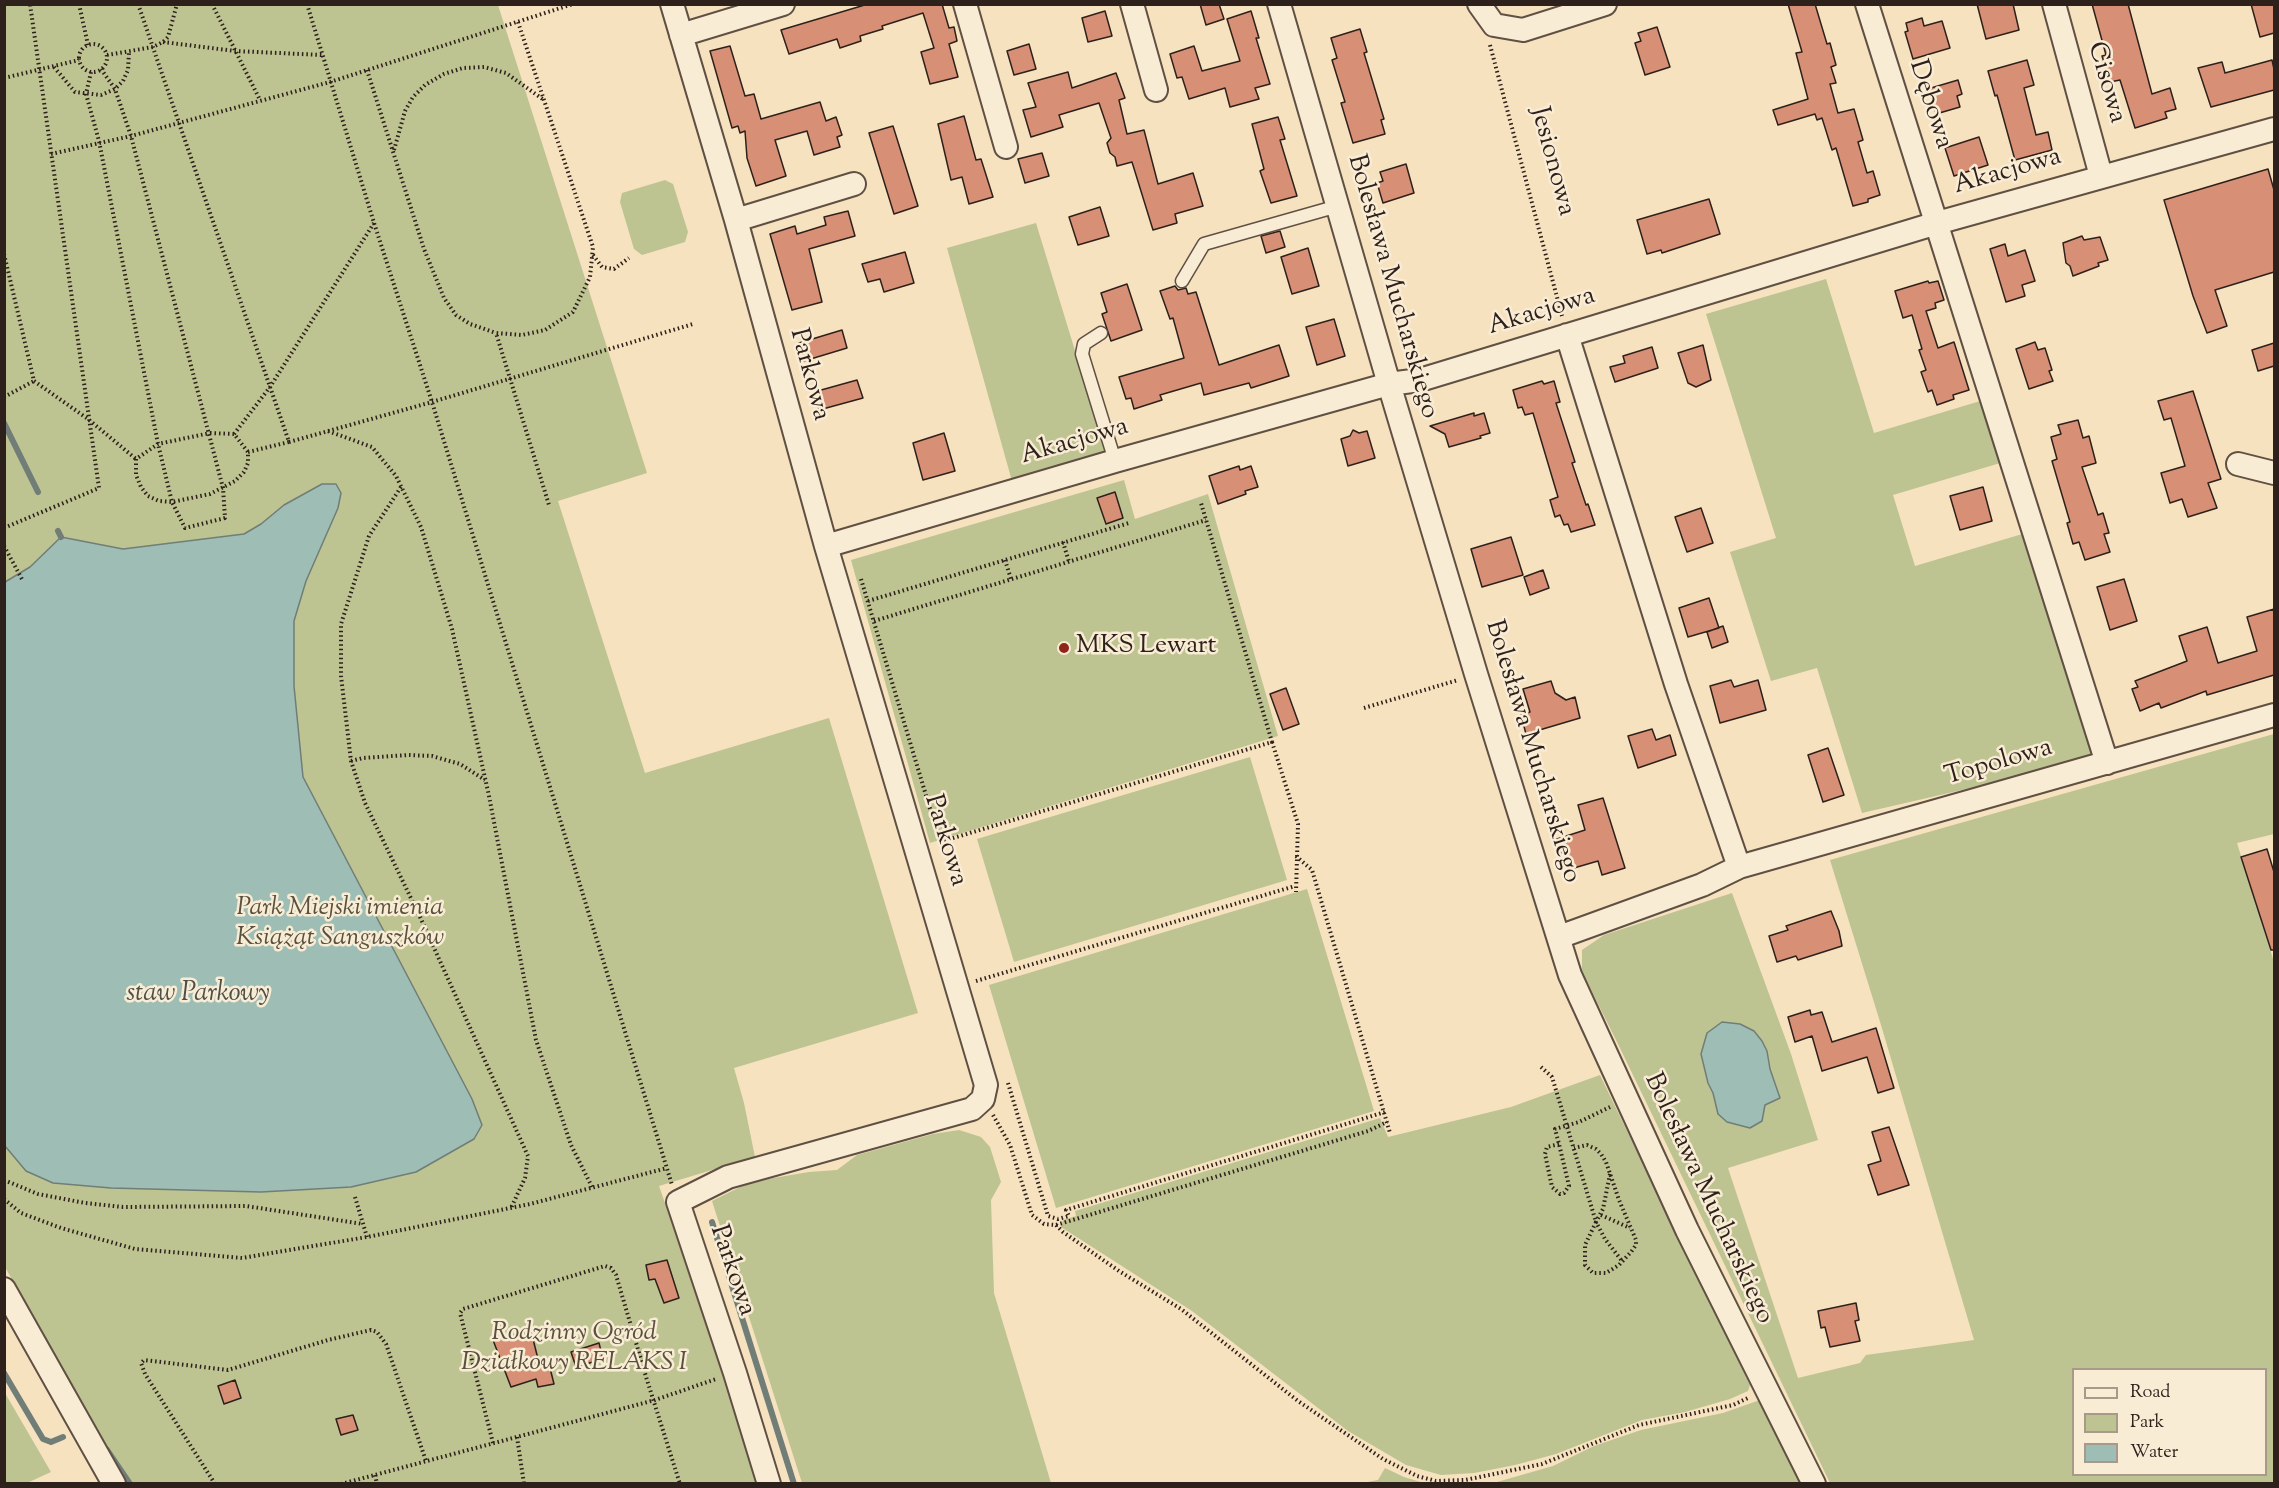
<!DOCTYPE html>
<meta charset="utf-8">
<style>
body{margin:0}
#map{position:relative;width:2279px;height:1488px;overflow:hidden;background:#f6e2bf;font-family:"Sorts Mill Goudy",serif}
canvas{display:block}
.frame{position:absolute;inset:0;border:6px solid #2e201b;pointer-events:none}
.legend{position:absolute;left:2072px;top:1368px;width:195px;height:108px;box-sizing:border-box;background:#f9ecd5;border:2px solid #a89a8b;margin:0;padding:8px 10px;list-style:none;font-size:18px;color:#2e201b}
.legend li{display:flex;align-items:center;gap:12px;height:30px}
.legend b{width:30px;border:2px solid #a89a8b}
</style>
<div id="map">
<canvas width="2279" height="1488"></canvas>
<div class="frame"></div>
<ul class="legend">
<li><b style="height:8px;background:#f9ecd5"></b>Road</li>
<li><b style="height:16px;background:#bdc391"></b>Park</li>
<li><b style="height:16px;background:#9dbdb5"></b>Water</li>
</ul>
</div>
<script>
const c = document.querySelector('canvas').getContext('2d');
c.lineJoin = 'round';
function fillPath(path, color) { c.fillStyle = color; c.fill(path, 'evenodd'); }
const poly = rows => new Path2D(rows.map(r => 'M' + r).join(''));
function trace(path, color, width, dash) { c.strokeStyle = color; c.lineWidth = width; c.lineCap = dash ? 'butt' : 'round'; c.setLineDash(dash || []); c.stroke(path); }
function label(font, color, halo, rows, align = 'center') {
  c.font = font + ' "Sorts Mill Goudy",serif'; c.lineWidth = 5; c.setLineDash([]); c.textBaseline = 'middle'; c.strokeStyle = halo; c.fillStyle = color; for (const [text, x, y, turn = 0] of rows) {
    c.save(); c.translate(x, y); c.rotate((+turn || 0) * Math.PI / 180); c.textAlign = isNaN(turn) ? turn : align; if (halo) c.strokeText(text, 0, 0); c.fillText(text, 0, 0); c.restore();
  }
}
fillPath(poly([
 [5,5,498,5,647,473,558,501,645,773,829,718,918,1013,734,1068,744,1103,755,1157,659,1186,726,1376,760,1483,130,1483,102,1443,91,1420,5,1267],
 [665,180,673,184,688,232,685,242,642,255,634,249,620,202,622,193],
 [1036,223,1109,462,1015,492,947,248],
 [1826,279,1874,433,1987,399,2007,461,1893,495,1915,566,2029,532,2096,740,2092,760,1862,813,1817,668,1771,681,1730,552,1776,538,1706,314],
 [1124,480,1135,519,1208,494,1278,736,930,843,851,560],
 [2274,734,2274,834,2237,843,2274,962,2274,1483,1830,1483,1618,1044,1596,1000,1582,970,1582,950,1604,935,1732,893,1791,1054,1818,1140,1728,1168,1798,1378,1860,1363,1866,1355,1974,1340,1881,1025,1830,860],
 [2074,1370,2266,1370,2266,1474,2074,1474],
 [1250,757,1287,880,1014,962,977,839],
 [1307,889,1374,1111,1056,1208,989,985],
 [1600,1075,1750,1385,1748,1391,1730,1399,1685,1412,1642,1420,1556,1454,1515,1465,1474,1473,1441,1475,1406,1465,1348,1431,1192,1311,1061,1227,1063,1220,1076,1216,1075,1211,1380,1118,1388,1137,1511,1107],
 [959,1130,981,1137,990,1147,1001,1182,991,1200,994,1293,1051,1483,802,1483,712,1201,750,1182,809,1172,837,1170,857,1155,933,1134],
 [5,1393,51,1472,27,1483,5,1483],
 [1760,1400,1801,1484,1490,1484,1553,1466,1594,1446,1641,1430,1723,1413],
 [1385,1468,1404,1477,1424,1483,1362,1483,1378,1480]
]), '#bdc391');
const water = poly([
 [322,484,336,484,341,493,338,508,306,581,294,621,294,686,303,777,472,1099,482,1125,474,1139,416,1172,351,1187,261,1192,111,1188,53,1183,26,1171,5,1146,5,582,30,567,61,537,123,549,244,534,261,524,284,505,322,484],
 [1722,1022,1740,1024,1754,1031,1762,1041,1767,1051,1770,1069,1780,1098,1765,1105,1762,1121,1750,1128,1727,1122,1718,1114,1713,1093,1708,1083,1701,1054,1707,1033,1722,1022]
]);
fillPath(water, '#9dbdb5');
trace(water, '#717e77', 1.5);
trace(poly([
 [4,423,38,492],
 [58,531,61,537],
 [712,1222,794,1484],
 [4,1373,43,1439,51,1442,63,1437],
 [107,1450,130,1484]
]), '#717e77', 6);
const building = poly([
 [868,4,942,4,949,28,954,27,957,41,949,44,958,77,930,84,921,52,934,48,923,13,882,26,883,29,860,36,861,41,840,48,837,39,789,54,781,30,868,4],
 [1200,4,1219,4,1224,19,1206,25,1200,4],
 [1788,4,1815,4,1827,44,1830,43,1836,65,1831,67,1836,83,1830,84,1838,113,1854,109,1863,140,1858,142,1867,173,1873,171,1880,195,1868,199,1868,202,1853,206,1836,148,1832,150,1822,118,1817,120,1815,114,1778,125,1773,110,1808,99,1796,53,1802,52,1788,4],
 [1977,4,2013,4,2019,30,1986,39,1977,4],
 [2092,4,2128,4,2152,94,2170,88,2176,109,2165,112,2167,118,2135,128,2120,80,2110,82,2102,56,2106,55,2092,4],
 [2251,4,2274,4,2274,33,2260,37,2251,4],
 [1105,11,1112,36,1088,42,1082,18,1105,11],
 [1251,11,1259,38,1256,38,1270,84,1255,88,1259,99,1230,107,1225,88,1189,99,1182,77,1177,78,1170,54,1194,46,1202,71,1240,61,1227,19,1251,11],
 [1922,18,1924,26,1942,21,1950,48,1913,59,1905,32,1908,31,1906,23,1922,18],
 [1657,27,1670,67,1645,75,1635,43,1641,41,1638,33,1657,27],
 [1360,29,1367,52,1364,53,1384,119,1381,120,1385,134,1353,143,1341,103,1345,102,1332,60,1337,58,1331,38,1360,29],
 [1029,44,1036,69,1014,75,1007,51,1029,44],
 [730,46,745,96,754,94,761,119,820,102,826,121,836,117,842,135,837,137,840,147,814,155,807,131,775,140,786,176,756,186,747,158,745,131,740,133,738,126,732,128,710,51,730,46],
 [2027,60,2034,85,2024,88,2036,135,2048,132,2052,150,2015,160,1997,95,1995,96,1988,71,2027,60],
 [2272,60,2274,69,2274,90,2211,107,2198,68,2222,62,2225,73,2272,60],
 [1068,72,1072,88,1116,73,1125,98,1119,100,1127,134,1144,130,1158,184,1193,173,1203,206,1175,214,1177,223,1153,230,1132,162,1117,166,1115,157,1110,153,1107,143,1111,138,1099,103,1059,115,1063,127,1031,137,1023,110,1036,107,1028,83,1068,72],
 [1958,80,1962,94,1957,96,1960,107,1936,114,1931,88,1958,80],
 [964,116,976,160,981,159,993,197,969,204,962,177,951,180,938,124,964,116],
 [1278,117,1285,139,1280,140,1297,196,1271,203,1260,171,1264,169,1252,124,1278,117],
 [893,126,918,206,894,214,869,133,893,126],
 [1979,137,1988,165,1954,176,1945,148,1979,137],
 [1042,153,1049,176,1025,183,1018,159,1042,153],
 [1406,164,1414,193,1383,203,1377,183,1383,181,1380,172,1406,164],
 [2268,169,2274,190,2274,272,2215,290,2227,326,2207,333,2193,296,2164,200,2268,169],
 [1709,199,1720,234,1662,253,1661,250,1647,254,1637,220,1709,199],
 [1100,207,1109,236,1078,245,1069,217,1100,207],
 [848,211,855,236,809,249,822,302,792,310,770,234,795,226,797,234,826,225,824,217,848,211],
 [1280,231,1285,247,1266,253,1261,236,1280,231],
 [2082,236,2084,240,2100,237,2108,260,2098,263,2099,266,2073,276,2070,266,2066,263,2063,243,2082,236],
 [2005,244,2008,256,2025,250,2035,281,2022,285,2025,296,2006,302,1990,249,2005,244],
 [1308,248,1319,286,1292,294,1281,257,1308,248],
 [905,252,914,283,884,292,880,279,868,282,862,264,905,252],
 [1928,281,1929,283,1938,281,1944,300,1935,303,1936,308,1926,311,1938,348,1954,342,1969,390,1953,395,1954,399,1937,405,1932,390,1928,392,1921,372,1926,370,1919,350,1922,349,1912,315,1903,318,1895,291,1928,281],
 [1127,284,1142,330,1111,341,1102,314,1107,312,1101,293,1127,284],
 [1175,286,1178,290,1186,288,1188,294,1196,292,1219,365,1279,345,1289,376,1251,388,1249,383,1204,395,1201,383,1160,395,1162,400,1134,409,1131,398,1126,399,1119,377,1184,358,1173,318,1170,319,1160,291,1175,286],
 [1334,319,1345,356,1317,365,1306,327,1334,319],
 [842,330,847,348,804,361,799,343,842,330],
 [2035,342,2038,350,2045,348,2052,370,2049,371,2053,381,2029,389,2016,349,2035,342],
 [2274,343,2274,366,2258,371,2252,350,2274,343],
 [1703,345,1711,380,1696,387,1688,383,1678,353,1703,345],
 [1652,347,1658,368,1615,382,1610,367,1625,363,1623,356,1652,347],
 [857,380,863,398,819,410,814,392,857,380],
 [1542,381,1544,384,1554,381,1560,402,1556,403,1575,462,1572,463,1586,505,1588,504,1595,525,1571,532,1568,524,1564,525,1560,515,1555,517,1550,500,1558,497,1533,413,1525,415,1522,407,1518,408,1513,390,1542,381],
 [2193,391,2221,479,2208,483,2217,508,2188,517,2182,499,2170,503,2161,473,2185,466,2171,418,2164,420,2158,401,2193,391],
 [1474,413,1474,416,1484,413,1490,433,1480,436,1481,438,1449,447,1445,434,1430,426,1474,413],
 [2078,420,2083,438,2089,436,2096,463,2082,467,2098,515,2103,513,2109,533,2104,534,2110,552,2085,560,2079,542,2073,544,2067,523,2070,522,2052,461,2057,459,2051,437,2061,434,2058,425,2078,420],
 [1353,430,1359,433,1367,431,1375,458,1348,466,1341,439,1350,436,1353,430],
 [944,433,955,471,923,480,913,443,944,433],
 [1239,466,1240,470,1251,466,1258,487,1245,491,1246,494,1218,504,1209,476,1239,466],
 [1983,487,1992,521,1960,530,1950,496,1983,487],
 [1115,492,1123,518,1106,524,1097,498,1115,492],
 [1701,508,1713,543,1687,552,1675,517,1701,508],
 [1511,537,1523,575,1482,587,1471,549,1511,537],
 [1543,570,1549,588,1530,595,1524,577,1543,570],
 [2124,579,2137,621,2110,630,2097,587,2124,579],
 [1709,598,1719,628,1688,637,1679,608,1709,598],
 [2274,609,2274,675,2207,695,2206,691,2161,708,2159,703,2140,711,2132,689,2138,687,2135,681,2187,661,2179,636,2207,627,2218,663,2257,651,2247,617,2274,609],
 [1723,626,1728,642,1712,648,1707,632,1723,626],
 [1731,680,1734,687,1758,680,1766,710,1720,723,1710,686,1731,680],
 [1551,681,1555,693,1566,700,1575,697,1580,718,1526,734,1521,715,1530,712,1523,689,1551,681],
 [1286,688,1299,724,1283,730,1270,694,1286,688],
 [1652,729,1656,740,1670,735,1676,755,1638,768,1628,736,1652,729],
 [1828,748,1844,795,1823,802,1808,755,1828,748],
 [1603,798,1625,868,1602,875,1598,861,1567,870,1557,839,1585,830,1578,805,1603,798],
 [2267,849,2274,872,2274,950,2271,950,2241,857,2267,849],
 [1831,911,1839,931,1842,946,1798,960,1796,956,1777,962,1769,936,1788,930,1786,926,1831,911],
 [1810,1010,1811,1015,1822,1012,1832,1042,1876,1028,1894,1088,1878,1093,1867,1057,1822,1071,1812,1036,1795,1042,1788,1017,1810,1010],
 [1889,1127,1909,1185,1878,1195,1868,1165,1881,1161,1872,1132,1889,1127],
 [667,1260,679,1298,664,1303,655,1279,649,1280,646,1265,667,1260],
 [1856,1303,1859,1320,1855,1321,1860,1341,1830,1347,1825,1327,1821,1328,1818,1311,1856,1303],
 [531,1331,540,1367,549,1364,554,1384,538,1387,536,1379,511,1387,493,1340,531,1331],
 [599,1343,603,1359,576,1367,571,1352,599,1343],
 [235,1380,241,1398,224,1404,218,1386,235,1380],
 [353,1415,358,1430,341,1435,336,1419,353,1415]
]);
fillPath(building, '#d79076');
trace(building, '#2e201b', 1.5);
const service = poly([
 [1182,281,1204,244,1338,206],
 [1101,333,1084,344,1082,354,1115,461]
]);
const minor = poly([
 [672,4,736,220,826,546,986,1085,983,1099,972,1109,728,1177,678,1202,735,1373,769,1484],
 [965,4,1006,147],
 [1132,4,1156,90],
 [1279,4,1389,384,1476,674,1570,975,1687,1230,1814,1484],
 [1479,4,1494,25,1523,30,1605,4],
 [1867,4,2107,763],
 [2054,4,2101,176],
 [681,35,783,4],
 [736,220,854,184],
 [1567,335,1676,684,1739,867],
 [2238,464,2274,473],
 [826,546,1115,461,1389,384,1420,380,1937,223,2274,129],
 [1559,937,1702,885,1739,867,2274,715],
 [4,1289,114,1484]
]);
trace(service, '#605044', 15);
trace(minor, '#605044', 26);
trace(poly([
 [79,4,88,45],
 [138,4,289,442,248,452],
 [212,4,260,100],
 [307,4,374,223,432,402,672,1185],
 [518,22,593,247,590,277,573,312,545,330,522,335,496,333,549,505],
 [163,42,235,51,322,55],
 '79 58a14 14 0 1 1 28 0a14 14 0 1 1-28 0Z',
 [1490,45,1562,316],
 [107,55,153,47,163,42,168,37,177,4],
 [54,67,75,92,101,95,115,89,123,81,128,70,129,52],
 [367,70,424,249,444,298,456,315,470,324,496,333],
 [91,72,86,94,99,141,158,444,172,502,185,528,225,518,223,488,131,136,115,89,101,69],
 [4,78,79,60],
 [394,150,405,111,413,97,425,85,444,74,463,68,484,67,506,73,544,100],
 [51,154,131,136,330,82,573,4],
 [4,254,34,381,88,419,136,459],
 [593,255,602,267,614,269,629,258],
 [4,397,34,381],
 [328,431,372,447,396,476,421,527,452,629,489,796,536,1040,571,1145,593,1189],
 [210,433,234,434,248,452,248,463,244,472,235,481,210,494,172,502,159,501,148,496,141,487,136,475,136,459,158,444,210,433],
 [234,434,270,387,374,223],
 [289,442,432,402,693,324],
 [401,487,369,536,341,624,341,676,351,761,365,803,421,919,528,1156,525,1178,511,1208],
 [4,528,99,488,30,4],
 [1063,542,1069,562],
 [4,546,23,581],
 [1005,560,1011,579],
 [861,579,940,842,1272,742,1201,503],
 [868,601,1129,523],
 [874,621,1206,520],
 [1364,708,1458,680],
 [1272,742,1298,824,1296,892],
 [351,761,363,758,408,755,432,756,460,764,485,780],
 [1296,856,1312,870,1390,1133],
 [976,981,1295,886],
 [1541,1067,1552,1077,1596,1222,1585,1245,1585,1265,1593,1273,1606,1273,1619,1265,1631,1252,1636,1245,1636,1240,1619,1200,1606,1162,1601,1154,1596,1149,1587,1145,1574,1148],
 [1008,1083,1048,1216,1058,1219,1069,1216,1066,1210,1385,1112],
 [993,1115,1010,1145,1032,1215,1044,1224,1056,1225,1368,1131,1387,1122],
 [1559,1144,1547,1147,1545,1154,1552,1187,1560,1194,1564,1193,1569,1186,1559,1144,1555,1129,1579,1122,1610,1107],
 [1610,1174,1603,1209,1596,1222,1605,1239,1622,1261],
 [4,1180,38,1194,85,1203,123,1207,246,1206,363,1224],
 [355,1197,367,1237],
 [4,1199,21,1213,61,1228,135,1249,242,1258,367,1237,530,1204,667,1168],
 [1601,1215,1630,1228],
 [1056,1225,1063,1232,1119,1271,1181,1309,1298,1401,1383,1459,1417,1476,1436,1481,1465,1480,1542,1464,1639,1425,1733,1405,1750,1397],
 [517,1437,524,1484],
 [493,1443,460,1313,463,1309,605,1266,611,1268,616,1275,647,1380,680,1484],
 [375,1475,377,1484],
 [215,1484,145,1374,141,1363,144,1360,228,1370,328,1340,371,1330,377,1332,386,1344,426,1461],
 [341,1484,655,1400,716,1379]
]), '#2e201b', 4, [1.5, 3]);
trace(service, '#f9ecd5', 12);
trace(minor, '#f9ecd5', 22);
for (const [x, y, r, color] of [
 [1064,648,6,"#8f2418"]
]) { const dot = new Path2D(); dot.arc(x, y, r, 0, 2 * Math.PI); c.fillStyle = color; c.fill(dot); trace(dot, '#f9ecd5', 2); }
label('26px', '#2e201b', '#f9ecd5', [
 ["Cisowa",2105,83,74],
 ["Dębowa",1929,105,72],
 ["Jesionowa",1551,162,75],
 ["Akacjowa",2008,173,-16],
 ["Bolesława Mucharskiego",1391,287,74],
 ["Akacjowa",1542,313,-17],
 ["Parkowa",808,375,75],
 ["Akacjowa",1075,443,-16],
 ["Bolesława Mucharskiego",1531,752,73],
 ["Topolowa",1999,764,-16],
 ["Parkowa",944,841,73],
 ["Bolesława Mucharskiego",1707,1199,65],
 ["Parkowa",731,1271,71]
]);
label('26px', '#2e201b', '#f9ecd5', [
 ["MKS Lewart",1076,648]
], 'left');
label('italic 26px', '#59513e', '#f9ecd5', [
 ["Park Miejski imienia",340,910],
 ["Książąt Sanguszków",340,940],
 ["Rodzinny Ogród",574,1335],
 ["Działkowy RELAKS I",574,1365]
]);
label('italic 27px', '#4f4f49', '#f9ecd5', [
 ["staw Parkowy",198,995]
]);
</script>
